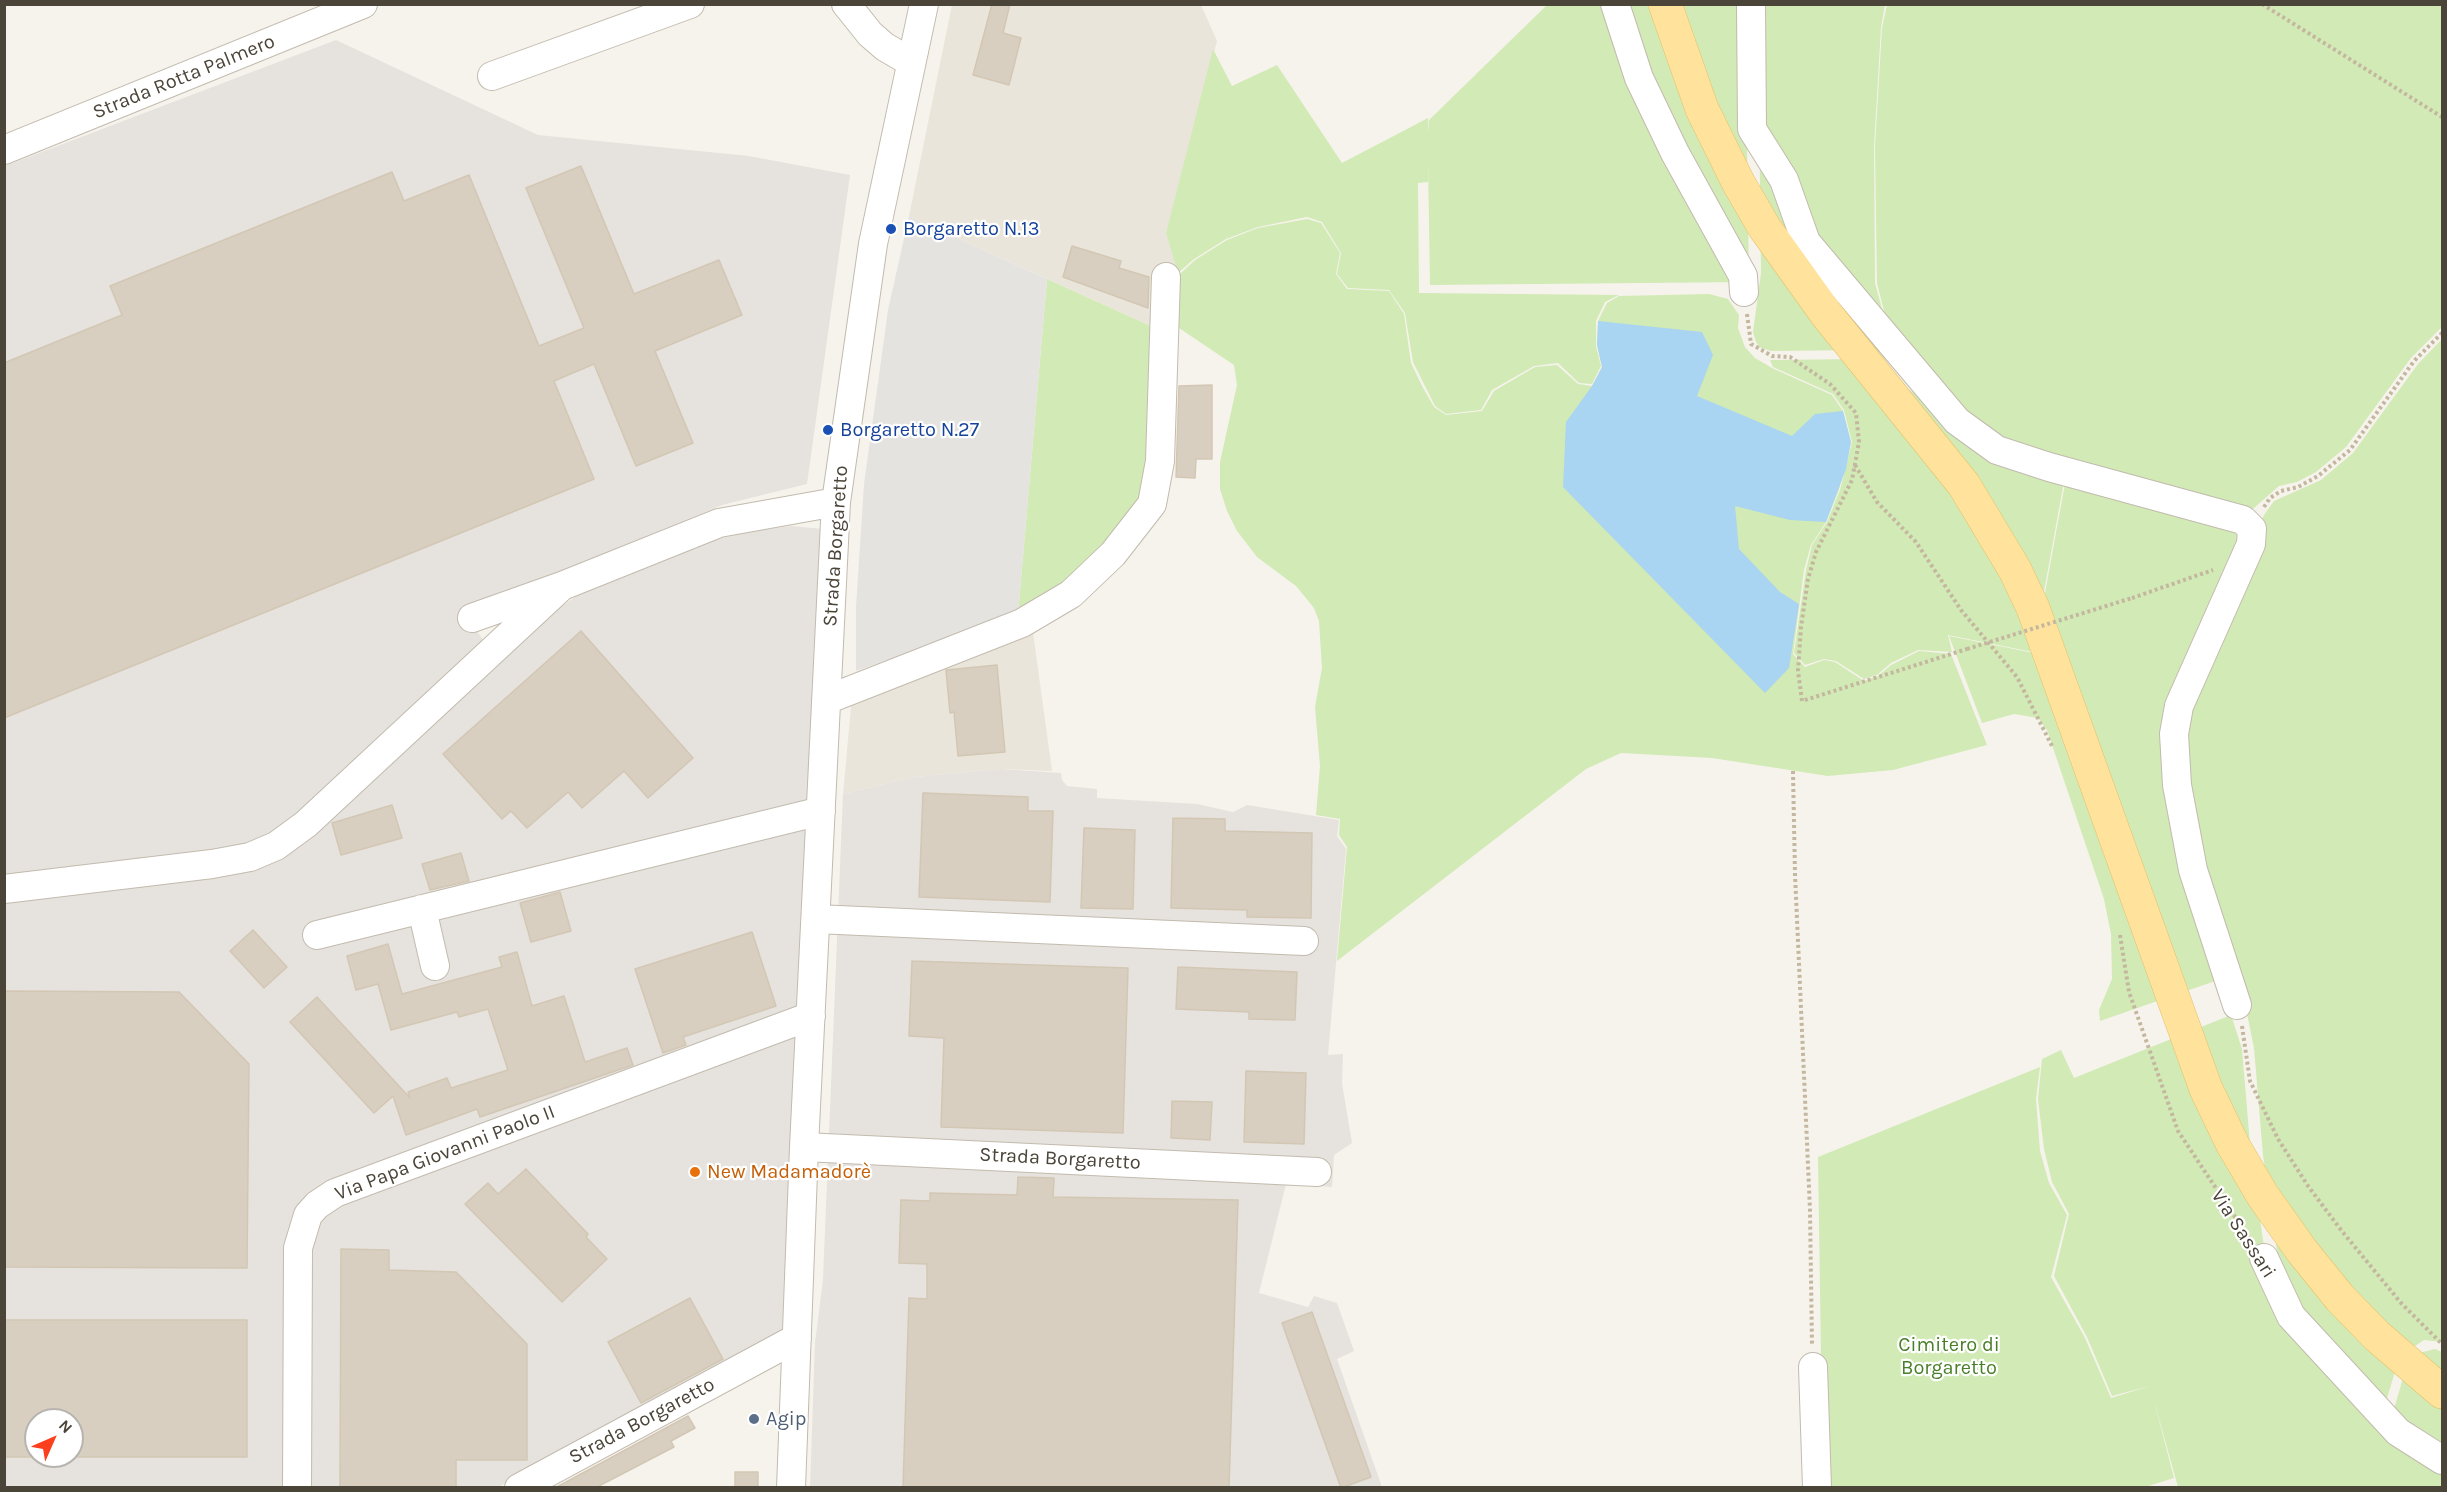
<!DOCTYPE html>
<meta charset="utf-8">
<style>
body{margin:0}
#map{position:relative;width:2447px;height:1492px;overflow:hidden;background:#f6f3ec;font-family:Karla,sans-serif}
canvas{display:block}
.frame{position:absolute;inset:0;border:6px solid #4b4439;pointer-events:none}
.north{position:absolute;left:24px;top:1408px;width:60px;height:60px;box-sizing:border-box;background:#fff;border:2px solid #b7b4b0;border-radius:50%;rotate:45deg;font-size:16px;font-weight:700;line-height:24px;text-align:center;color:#4b4439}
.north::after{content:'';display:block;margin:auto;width:21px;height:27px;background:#fc3f1d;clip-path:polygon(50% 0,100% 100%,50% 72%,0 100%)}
</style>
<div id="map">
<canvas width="2447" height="1492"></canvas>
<div class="frame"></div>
<div class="north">N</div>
</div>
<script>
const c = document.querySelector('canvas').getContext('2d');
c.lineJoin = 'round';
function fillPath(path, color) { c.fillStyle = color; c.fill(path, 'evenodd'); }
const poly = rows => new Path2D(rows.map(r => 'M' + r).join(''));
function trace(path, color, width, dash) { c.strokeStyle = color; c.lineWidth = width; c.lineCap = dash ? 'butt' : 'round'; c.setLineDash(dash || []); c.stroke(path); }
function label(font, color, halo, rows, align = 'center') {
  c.font = font + ' Karla,sans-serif'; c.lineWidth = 4.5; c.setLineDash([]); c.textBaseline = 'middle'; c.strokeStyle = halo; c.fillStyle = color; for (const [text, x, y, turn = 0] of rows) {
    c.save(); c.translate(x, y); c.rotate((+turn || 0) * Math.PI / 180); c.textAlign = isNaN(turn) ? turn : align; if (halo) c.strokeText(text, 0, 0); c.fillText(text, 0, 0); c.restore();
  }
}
fillPath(poly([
 [952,5,1201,5,1217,41,1166,233,1180,274,1155,328,909,216],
 [1032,625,1052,771,1000,769,915,777,843,794,852,696]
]), '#eae5da');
fillPath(poly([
 [336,40,538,135,749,156,850,175,807,484,722,505,471,608,475,628,488,647,301,816,243,849,5,879,5,166],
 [791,526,823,529,787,1337,498,1487,5,1487,4,898,251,868,554,612,578,595,699,544,746,532],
 [36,1420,72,1420,72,1456,36,1456],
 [1000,769,1061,773,1062,780,1067,786,1097,789,1097,798,1197,804,1233,812,1247,805,1339,820,1337,836,1346,849,1328,1055,1343,1054,1342,1083,1352,1143,1334,1155,1332,1187,1286,1184,1259,1293,1308,1307,1314,1296,1337,1303,1354,1351,1337,1359,1382,1487,810,1488,815,1343,823,1279,843,794,915,777]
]), '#e6e2dd');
fillPath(poly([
 [1547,5,1745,5,1749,282,1430,285,1428,160,1428,182,1418,183,1419,293,1619,295,1605,302,1596,321,1596,346,1601,366,1592,384,1579,383,1558,363,1534,366,1492,390,1481,410,1446,414,1435,406,1413,362,1405,313,1389,290,1348,288,1337,274,1341,253,1322,222,1307,217,1258,227,1226,239,1194,259,1178,273,1166,233,1213,49,1232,86,1277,65,1342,163,1428,118,1429,133,1429,120],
 [1758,5,1885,5,1881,27,1874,147,1875,283,1885,320,1879,355,1865,350,1771,351,1759,347,1756,342,1753,332,1761,273],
 [1887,5,2442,5,2442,327,2411,358,2346,447,2316,472,2297,482,2279,486,2246,515,1980,431,1881,356,1886,319,1877,283,1875,147,1882,28],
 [1307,219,1321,223,1340,253,1336,274,1347,289,1389,291,1404,314,1411,363,1422,386,1434,407,1446,415,1482,411,1494,391,1535,367,1557,365,1578,384,1592,386,1602,367,1597,345,1598,321,1607,303,1619,296,1709,294,1728,299,1739,315,1738,328,1745,347,1755,358,1772,368,1832,395,1843,411,1851,442,1839,490,1826,522,1811,545,1804,570,1793,654,1805,667,1824,660,1835,662,1864,681,1878,676,1891,665,1919,651,1951,654,1987,745,1893,770,1828,776,1712,758,1621,753,1586,769,1337,961,1347,847,1339,835,1340,819,1316,815,1320,766,1315,707,1322,668,1319,621,1314,608,1296,586,1257,557,1237,531,1227,511,1220,489,1220,462,1237,385,1234,365,1179,328,1167,313,1180,274,1195,260,1227,240,1258,228],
 [1047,279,1155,328,1151,467,1137,510,1108,552,1018,614],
 [2442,339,2442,1342,2424,1340,2406,1352,2394,1375,2385,1405,2297,1309,2280,1271,2263,1155,2254,1048,2245,1004,2199,868,2181,734,2264,515,2274,501,2321,480,2353,453,2418,364],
 [1863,359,1875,364,1975,439,2065,476,2033,652,1948,635,1952,652,1918,650,1891,663,1877,675,1864,679,1836,661,1824,659,1805,665,1794,653,1806,570,1812,545,1827,522,1840,490,1852,442,1844,410,1833,394,1773,367,1770,360],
 [2066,478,2246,531,2173,704,2221,979,2100,1021,2099,1010,2112,979,2111,934,2104,899,2047,730,2038,718,2014,714,1982,723,1949,636,2034,653],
 [2231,1015,2242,1049,2251,1156,2268,1275,2442,1465,2442,1487,2178,1487,2153,1397,2174,1478,2145,1487,1823,1487,1818,1157,2040,1067,2036,1099,2040,1151,2049,1183,2067,1215,2051,1277,2085,1338,2111,1398,2150,1386,2112,1396,2087,1337,2054,1276,2069,1214,2052,1182,2044,1149,2038,1099,2042,1059,2061,1050,2074,1078],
 [2435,1349,2442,1352,2442,1450,2425,1439,2394,1409,2403,1378,2419,1353]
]), '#d2eab5');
fillPath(poly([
 [909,216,1047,279,1018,614,856,671,856,607,864,484,888,310]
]), '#e5e3e0');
fillPath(poly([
 [1598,321,1702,332,1713,355,1697,396,1792,436,1815,414,1843,411,1851,442,1846,469,1826,522,1790,520,1735,506,1739,549,1780,592,1799,604,1789,668,1765,693,1563,487,1566,422,1592,386,1602,367,1597,345]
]), '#a9d4f2');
const building = poly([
 [992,4,1010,4,1003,33,1021,38,1009,85,973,75,992,4],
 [581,166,634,294,719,260,742,315,655,351,693,443,636,466,594,364,554,381,594,479,4,718,4,363,122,315,110,286,392,172,404,201,469,175,539,346,584,328,526,188,581,166],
 [1072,246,1121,261,1119,268,1149,277,1148,308,1063,277,1072,246],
 [1212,385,1212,459,1196,459,1195,478,1176,477,1179,386,1212,385],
 [581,631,693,758,648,798,624,771,582,808,568,792,527,828,511,811,502,819,443,754,581,631],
 [997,665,1005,752,958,756,954,712,950,713,946,670,997,665],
 [923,793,1028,797,1028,811,1053,811,1050,902,919,897,923,793],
 [392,805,402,838,341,855,332,823,392,805],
 [1173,818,1225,819,1225,831,1312,833,1311,918,1247,917,1247,910,1171,908,1173,818],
 [1084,828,1135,830,1133,909,1081,908,1084,828],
 [461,853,469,881,430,890,422,864,461,853],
 [560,892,571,931,531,942,520,903,560,892],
 [253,930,287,967,264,988,230,951,253,930],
 [752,932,776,1006,683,1037,686,1045,663,1053,635,969,752,932],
 [388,944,402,994,502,967,499,957,517,952,532,1006,564,996,585,1062,627,1048,633,1065,480,1117,477,1109,406,1135,393,1096,374,1113,290,1022,317,997,410,1098,408,1092,447,1078,451,1088,508,1070,488,1009,459,1017,457,1012,391,1030,378,984,356,990,347,956,388,944],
 [912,961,1128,968,1123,1133,941,1127,944,1038,909,1036,912,961],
 [1178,967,1297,972,1295,1020,1249,1019,1249,1012,1176,1009,1178,967],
 [4,991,179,992,249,1064,247,1268,4,1267,4,991],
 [1246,1071,1306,1073,1304,1144,1244,1142,1246,1071],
 [1172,1101,1212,1102,1210,1140,1171,1138,1172,1101],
 [526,1169,588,1234,586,1237,607,1259,562,1302,465,1204,488,1183,498,1194,526,1169],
 [1018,1177,1054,1178,1053,1197,1238,1200,1229,1488,903,1488,909,1298,927,1299,927,1264,899,1263,901,1200,930,1201,930,1193,1017,1195,1018,1177],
 [341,1249,389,1250,389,1270,456,1272,527,1344,527,1460,456,1460,456,1488,340,1488,341,1249],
 [690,1298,723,1359,641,1403,608,1342,690,1298],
 [1312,1312,1371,1477,1341,1488,1282,1323,1312,1312],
 [4,1320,247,1320,247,1457,72,1457,72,1420,36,1420,36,1457,4,1457,4,1320],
 [688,1416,695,1428,671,1441,674,1447,595,1488,555,1488,688,1416],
 [735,1472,758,1472,758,1488,735,1488,735,1472]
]);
fillPath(building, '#d8cfc1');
trace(building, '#d3c7b4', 1.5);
const minor = poly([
 [846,4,870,34,885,47,911,62],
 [1615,4,1639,78,1675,153,1743,276,1744,292],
 [1751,4,1752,129,1784,180,1806,242,1957,421,1997,450,2049,467,2243,520,2252,529,2251,544,2179,706,2174,734,2177,785,2193,870,2237,1005],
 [492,76,690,4],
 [4,150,363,4],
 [472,618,562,586,719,523,836,502],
 [826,700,1022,623,1071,594,1113,554,1152,504,1160,461,1166,277],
 [4,889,212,864,250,857,276,846,306,824,562,586],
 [422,909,435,966],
 [816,919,1304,941],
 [317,935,821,811],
 [804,1147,1317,1172],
 [2264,1258,2291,1316,2398,1432,2442,1460],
 [1813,1367,1817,1488],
 [297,1488,298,1248,308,1215,317,1205,335,1193,811,1016],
 [519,1488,797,1338],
 [791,1488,804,1147,836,502,873,244,924,4]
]);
const major = poly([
 [1665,4,1702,109,1738,182,1764,227,1827,315,1964,485,2015,570,2033,608,2206,1089,2233,1145,2263,1196,2302,1251,2340,1298,2377,1336,2442,1392]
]);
trace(minor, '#c2bbae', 30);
trace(major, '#e6c16a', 34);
trace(poly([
 [2262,4,2442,117],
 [1747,314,1751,344,1772,356,1790,357,1830,384,1856,413,1859,442,1852,480,1816,552,1808,579,1801,627,1798,671,1802,701,1967,649],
 [1855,465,1877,502,1916,542,1961,610,2017,677,2053,748],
 [2264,507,2270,498,2281,491,2298,487,2318,476,2350,450,2414,361,2442,333],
 [2132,598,2213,570],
 [1793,771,1795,874,1810,1210,1812,1346],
 [2120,935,2129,992,2178,1131,2251,1241],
 [2242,1026,2250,1081,2278,1139,2308,1186,2341,1230,2401,1303,2442,1344]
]), '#c4b79f', 4, [3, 3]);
trace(minor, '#fff', 28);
trace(major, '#ffe39c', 33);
trace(poly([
 [1967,649,2132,598]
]), '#c4b79f', 4, [3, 3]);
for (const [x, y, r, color] of [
 [891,229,6,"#1a4fb4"],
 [828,430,6,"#1a4fb4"],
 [695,1172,6,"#e8710a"],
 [754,1419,6,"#5c6f8a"]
]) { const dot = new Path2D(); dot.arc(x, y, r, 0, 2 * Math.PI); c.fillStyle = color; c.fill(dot); trace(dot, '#fff', 2); }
label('20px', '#4b4439', '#fff', [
 ["Strada Rotta Palmero",184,77,-22],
 ["Strada Borgaretto",836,546,-86],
 ["Via Papa Giovanni Paolo II",445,1153,-21],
 ["Strada Borgaretto",1060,1159,3],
 ["Via Sassari",2243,1234,57],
 ["Strada Borgaretto",642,1421,-28]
]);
label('20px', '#164399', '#fff', [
 ["Borgaretto N.13",903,229],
 ["Borgaretto N.27",840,430]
], 'left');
label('20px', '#c56008', '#fff', [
 ["New Madamadorè",707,1172]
], 'left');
label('20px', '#4a7f2a', '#fff', [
 ["Cimitero di",1949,1345],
 ["Borgaretto",1949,1368]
]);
label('20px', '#4e5e75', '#fff', [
 ["Agip",766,1419]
], 'left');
</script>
